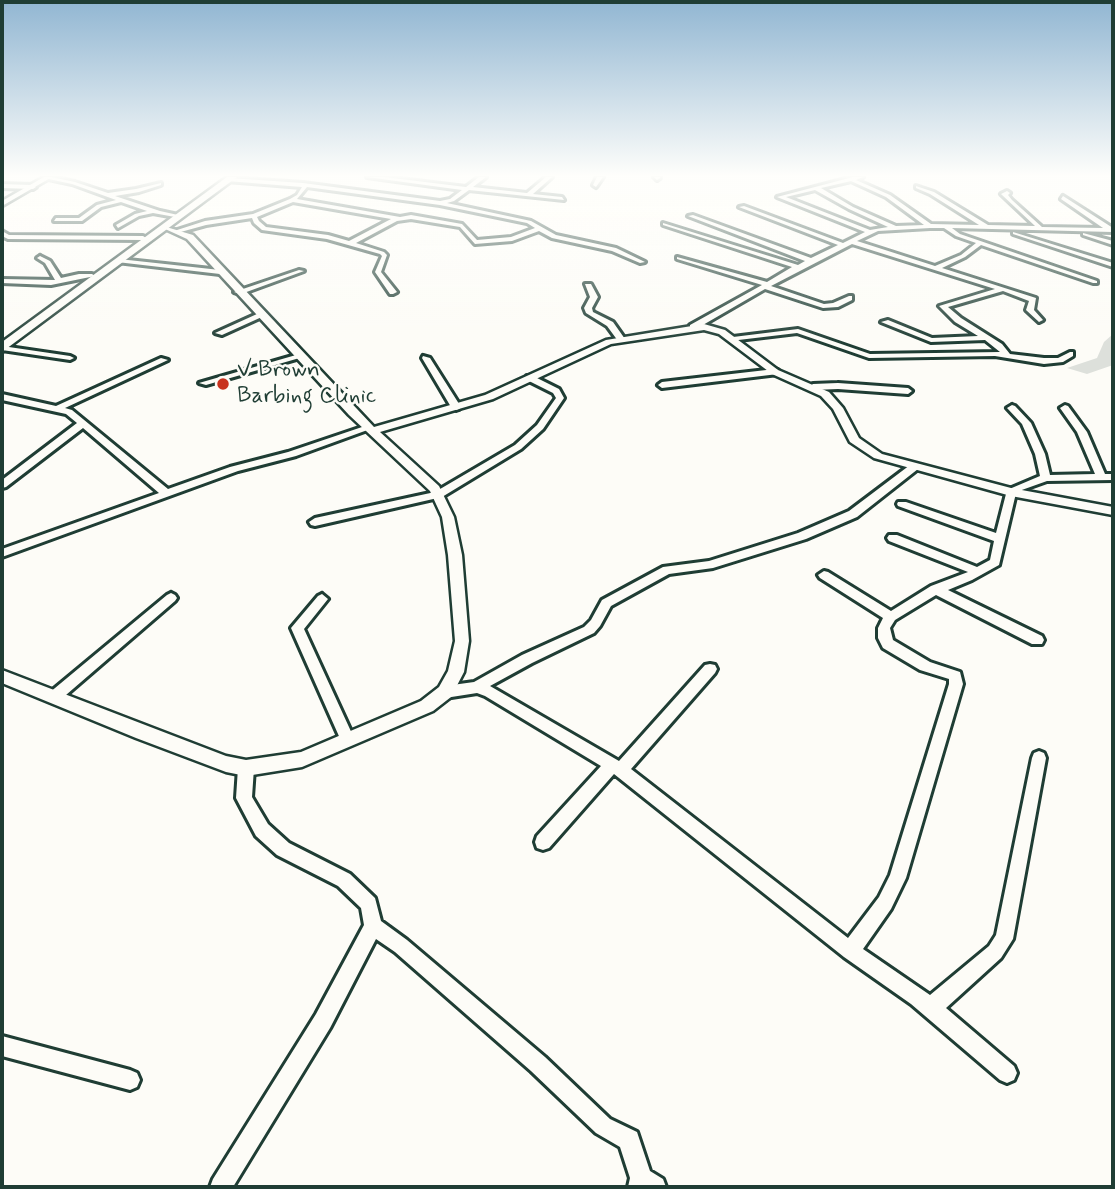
<!DOCTYPE html>
<style>
body{margin:0}
#map{position:relative;width:1115px;height:1189px;overflow:hidden;background:#fdfcf7;font-family:Mynerve,sans-serif}
canvas{display:block}
.frame{position:absolute;inset:0;border:4px solid #1f3d34;pointer-events:none}
</style>
<div id="map">
<canvas width="1115" height="1189"></canvas>
<div class="frame"></div>
</div>
<script>
const c = document.querySelector('canvas').getContext('2d');
c.lineJoin = 'round';
function fillPath(path, color) { c.fillStyle = color; c.fill(path, 'evenodd'); }
const poly = rows => new Path2D(rows.map(r => 'M' + r).join(''));
function trace(path, color, width, dash) { c.strokeStyle = color; c.lineWidth = width; c.lineCap = dash ? 'butt' : 'round'; c.setLineDash(dash || []); c.stroke(path); }
function label(font, color, halo, rows, align = 'center') {
  c.font = font + ' Mynerve,sans-serif'; c.lineWidth = 5; c.setLineDash([]); c.textBaseline = 'middle'; c.strokeStyle = halo; c.fillStyle = color; for (const [text, x, y, turn = 0] of rows) {
    c.save(); c.translate(x, y); c.rotate((+turn || 0) * Math.PI / 180); c.textAlign = isNaN(turn) ? turn : align; if (halo) c.strokeText(text, 0, 0); c.fillText(text, 0, 0); c.restore();
  }
}
fillPath(poly([
 [1113,334,1113,365,1087,374,1067,368,1097,358,1104,342]
]), '#dde0db');
const minor = poly([
 [51,177,75,182,108,193,136,189,161,183,161,185,139,192,115,196,160,211,178,215,175,217,153,213,139,216,118,228,116,225,135,214,147,211,121,202,101,207,82,221,54,221,56,218,79,218,97,205,116,200,72,184,44,178,51,177],
 [367,177,384,177,466,187,479,177,486,177,473,187,527,193,546,177,552,177,533,194,562,197,564,200,469,190,454,201,447,203,531,221,556,235,616,248,645,262,640,263,612,251,552,238,539,231,512,241,475,244,460,227,411,219,397,221,356,243,384,252,387,255,381,272,397,292,393,294,390,294,375,272,382,256,380,254,327,239,262,230,254,223,252,218,206,225,177,233,174,231,205,221,253,214,290,199,297,195,302,187,227,181,229,178,303,183,440,201,450,199,462,190,367,177],
 [307,187,440,205,527,223,535,228,511,237,477,240,462,224,411,215,400,217,297,199,307,187],
 [293,202,391,219,349,241,328,235,266,227,259,221,257,217,293,202],
 [597,177,603,177,596,187,593,185,597,177],
 [654,177,660,177,660,178,657,180,654,177],
 [853,177,863,177,856,180,890,195,931,224,979,225,930,194,916,188,916,186,934,192,988,225,1035,226,1001,194,1007,191,1010,193,1008,195,1012,200,1042,227,1103,228,1061,199,1063,196,1113,228,1113,232,952,228,960,234,1097,281,1097,283,1093,283,981,245,965,257,942,268,1036,298,1034,310,1043,320,1039,322,1026,310,1029,301,1003,291,948,307,961,318,1002,344,1010,354,1044,358,1058,358,1070,352,1073,352,1073,356,1063,362,1044,364,995,356,869,358,797,333,730,341,729,339,733,337,798,329,870,354,1000,352,985,340,931,342,881,322,888,320,932,338,978,336,955,322,939,306,995,289,852,244,771,286,824,304,833,303,849,296,852,296,852,300,838,307,823,308,765,289,696,329,690,329,690,325,762,285,677,259,677,257,767,282,792,267,663,225,663,223,798,265,805,261,688,216,693,215,811,258,838,245,739,207,744,206,843,243,865,232,777,197,853,177],
 [851,181,886,197,924,225,896,226,853,207,821,188,851,181],
 [815,190,849,209,888,227,870,230,786,197,815,190],
 [930,228,944,228,956,236,976,243,961,255,935,266,857,241,878,231,930,228],
 [2,184,33,185,36,187,33,189,2,188,2,184],
 [2,231,9,235,143,236,146,238,143,240,8,239,2,236,2,231],
 [1013,232,1113,263,1113,267,1013,234,1013,232],
 [1083,233,1113,241,1113,245,1083,235,1083,233],
 [40,256,50,261,61,278,79,274,92,274,95,276,51,285,2,283,2,279,55,280,45,263,37,258,40,256],
 [119,259,220,270,223,272,220,274,117,262,117,260,119,259],
 [299,270,304,271,241,294,234,292,299,270],
 [585,284,591,284,598,297,592,308,593,312,613,322,625,339,624,341,618,341,607,326,586,313,584,308,590,297,585,284],
 [257,314,264,316,222,335,215,333,257,314],
 [2,346,70,356,74,358,70,360,2,350,2,346],
 [296,355,303,357,206,385,199,383,296,355],
 [423,356,430,358,461,407,459,409,456,410,451,407,422,358,423,356],
 [161,358,168,360,65,408,72,410,168,489,230,467,288,452,365,426,371,426,373,428,296,456,238,471,2,557,2,549,159,493,83,428,6,487,2,488,2,480,77,423,66,414,2,400,2,394,56,406,161,358],
 [775,369,778,370,778,374,662,388,658,385,662,382,775,369],
 [527,376,533,376,559,389,564,398,543,429,521,449,442,497,315,526,311,525,309,522,315,518,435,492,515,445,537,425,556,398,553,393,527,380,527,376],
 [838,383,908,388,912,391,908,394,838,389,813,390,809,387,813,384,838,383],
 [1012,405,1015,406,1031,423,1045,454,1050,475,1095,474,1077,432,1060,408,1065,405,1068,406,1087,432,1105,474,1113,474,1113,480,1047,481,1019,491,1016,493,999,565,972,580,948,590,1042,636,1044,640,1042,644,1032,644,936,595,895,620,890,628,893,640,930,662,960,672,963,684,906,878,891,909,863,949,930,995,989,946,996,935,1032,758,1034,753,1039,751,1044,753,1046,758,1013,939,1001,958,946,1008,1014,1066,1017,1073,1014,1080,1007,1083,1000,1080,911,1004,844,957,614,774,549,848,543,850,537,848,535,842,537,836,601,766,485,696,477,693,445,698,440,696,438,692,440,688,445,686,474,682,522,655,584,627,591,620,602,600,663,567,709,561,798,533,849,511,910,465,918,465,918,469,857,517,806,539,713,568,669,574,611,606,600,626,594,633,532,663,490,686,619,761,705,665,710,664,715,665,717,669,715,673,631,769,848,938,879,897,890,875,949,684,949,679,920,670,883,648,878,638,878,628,883,618,820,578,818,575,824,571,828,572,891,611,931,586,968,572,889,541,887,538,889,535,897,535,977,567,990,560,994,541,898,506,897,504,898,502,906,502,996,533,1007,490,1040,476,1035,454,1022,424,1007,408,1012,405],
 [171,593,175,595,177,598,175,601,59,701,54,703,49,701,47,697,49,693,167,595,171,593],
 [322,594,328,599,304,629,354,738,352,743,347,744,342,743,291,628,318,596,322,594],
 [246,761,251,763,254,768,252,797,268,824,289,843,350,874,375,898,381,921,407,940,545,1057,610,1119,637,1132,650,1171,663,1179,666,1187,628,1187,630,1178,620,1147,596,1133,531,1071,395,952,376,939,330,1028,233,1187,210,1187,213,1179,316,1014,364,925,361,908,338,886,277,855,256,836,236,798,238,768,241,763,246,761],
 [2,1036,130,1070,137,1073,140,1080,137,1087,130,1090,2,1056,2,1036]
]);
const tertiary = poly([
 [44,177,52,177,2,206,2,201,44,177],
 [163,226,193,235,374,427,485,395,606,340,704,324,725,330,778,370,829,392,843,408,859,438,882,454,1011,488,1113,507,1113,515,1011,496,874,458,850,442,833,409,821,396,772,374,719,334,704,330,611,344,493,399,380,432,439,486,454,517,462,555,469,641,464,672,451,697,433,711,302,767,246,776,226,772,136,738,2,683,2,670,226,756,246,760,301,752,421,701,439,687,448,671,455,641,448,555,442,517,430,491,349,415,187,239,163,228,163,226]
]);
const trunk = poly([
 [227,177,237,177,2,352,2,342,227,177]
]);
trace(minor, '#1f3d34', 6);
trace(tertiary, '#1f3d34', 5);
trace(trunk, '#1f3d34', 5);
fillPath(minor, '#fdfcf7');
fillPath(tertiary, '#fdfcf7');
fillPath(trunk, '#fdfcf7');
const sky = c.createLinearGradient(0, 0, 0, 344);
sky.addColorStop(0, '#91b6d2');
sky.addColorStop(0.51, '#fefefb');
sky.addColorStop(1, '#fefefb00');
c.fillStyle = sky;
c.fillRect(0, 0, 1115, 344);
for (const [x, y, r, color] of [
 [223,384,7,"#c8321e"]
]) { const dot = new Path2D(); dot.arc(x, y, r, 0, 2 * Math.PI); c.fillStyle = color; c.fill(dot); trace(dot, '#fdfcf7', 2.5); }
label('23px', '#1f3d34', '#fdfcf7', [
 ["V Brown",237,371],
 ["Barbing Clinic",237,397]
], 'left');
</script>
